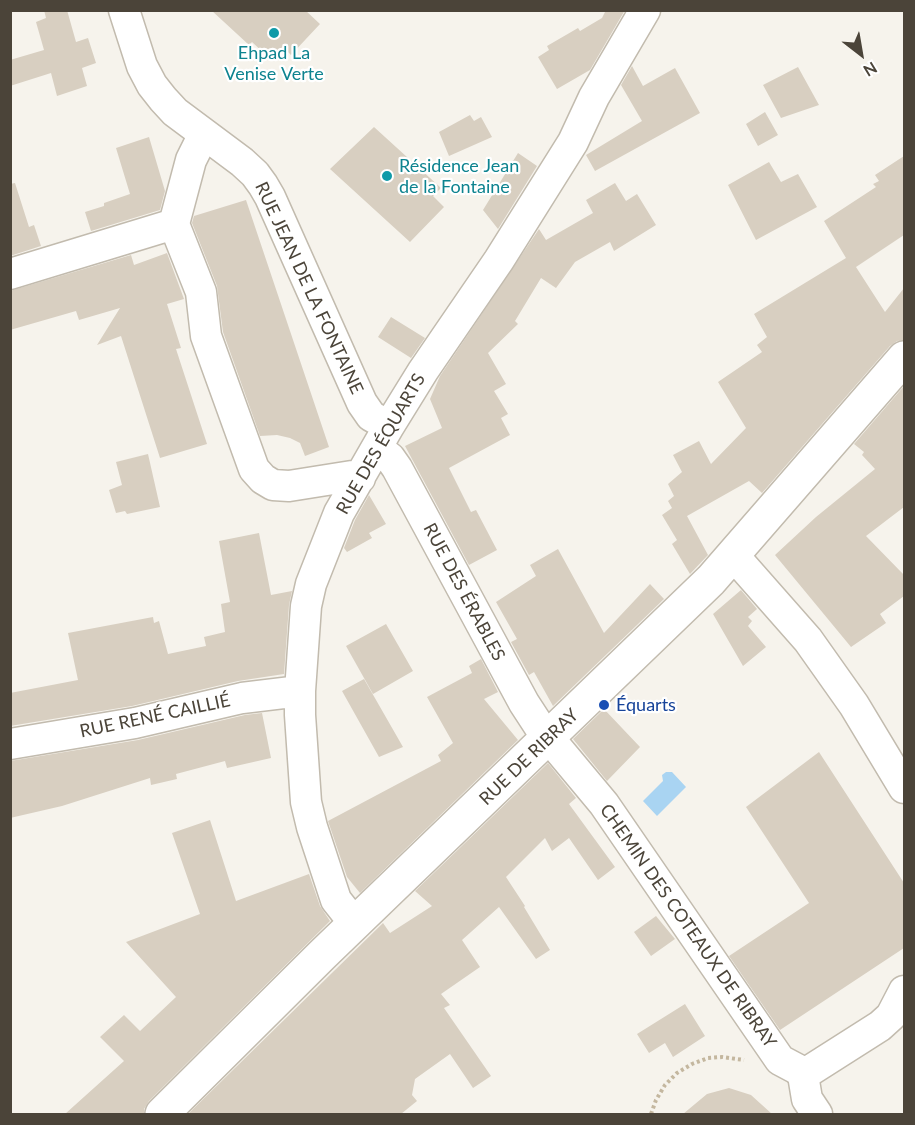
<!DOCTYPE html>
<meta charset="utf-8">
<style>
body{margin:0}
#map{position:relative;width:915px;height:1125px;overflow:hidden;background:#f6f3ec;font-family:Lato,sans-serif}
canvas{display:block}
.frame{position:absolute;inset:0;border:12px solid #4b4439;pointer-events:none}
.north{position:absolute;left:831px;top:24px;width:60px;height:60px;-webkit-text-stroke:4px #fff;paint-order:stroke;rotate:149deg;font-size:16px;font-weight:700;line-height:24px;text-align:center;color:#4b4439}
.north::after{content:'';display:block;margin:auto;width:21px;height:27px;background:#4b4439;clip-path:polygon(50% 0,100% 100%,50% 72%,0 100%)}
</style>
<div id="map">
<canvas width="915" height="1125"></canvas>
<div class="frame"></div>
<div class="north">N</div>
</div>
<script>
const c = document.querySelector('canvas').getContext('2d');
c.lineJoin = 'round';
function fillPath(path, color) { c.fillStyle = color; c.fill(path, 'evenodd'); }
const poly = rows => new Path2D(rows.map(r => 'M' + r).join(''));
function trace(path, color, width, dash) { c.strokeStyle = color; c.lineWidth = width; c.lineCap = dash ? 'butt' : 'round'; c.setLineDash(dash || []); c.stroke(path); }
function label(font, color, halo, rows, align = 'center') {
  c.font = font + ' Lato,sans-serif'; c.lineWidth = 4.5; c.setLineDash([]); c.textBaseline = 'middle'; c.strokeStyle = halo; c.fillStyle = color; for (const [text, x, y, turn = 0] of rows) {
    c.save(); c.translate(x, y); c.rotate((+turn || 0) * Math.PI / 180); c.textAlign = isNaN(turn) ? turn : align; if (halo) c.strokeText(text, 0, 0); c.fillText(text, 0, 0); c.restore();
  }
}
fillPath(poly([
 [666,772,672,772,686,787,657,816,643,801,663,781,662,775]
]), '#a9d4f2');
fillPath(poly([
 [44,10,67,10,76,42,88,38,96,63,82,68,87,86,57,96,51,73,10,86,10,60,44,50,36,22,46,18],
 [211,10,305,10,320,24,291,55,286,50,266,55,252,42,249,45],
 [606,10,625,10,590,70,557,89,538,57,549,50,547,46,578,28,580,31,602,18],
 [632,66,643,86,675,68,700,113,595,171,586,155,642,121,621,85],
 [798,67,819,105,781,118,763,85],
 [765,112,778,135,758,146,746,124],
 [470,115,474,121,481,117,492,137,449,156,439,132],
 [374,127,441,188,433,196,444,207,410,242,330,169],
 [149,137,165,191,160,210,91,231,85,212,104,206,104,203,130,194,116,148],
 [518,153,537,166,498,229,483,210],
 [904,156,904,235,856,267,885,312,904,288,904,340,897,341,890,346,762,493,749,481,687,516,708,555,690,574,672,544,677,540,662,515,672,508,668,501,674,496,668,484,682,472,673,455,699,441,711,464,746,428,718,382,762,352,757,345,767,337,754,314,846,258,824,221,876,187,873,184,879,181,875,175],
 [769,162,781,182,798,174,817,207,756,240,728,185],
 [15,183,29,227,34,225,41,246,10,256,10,184],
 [615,183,626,201,637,194,656,225,614,251,610,242,575,262,556,288,541,278,515,321,518,324,488,353,506,384,494,391,508,414,501,418,510,435,449,468,471,512,476,510,497,550,469,565,405,446,442,428,430,399,440,376,539,229,546,240,593,213,586,200],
 [246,200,329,447,305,456,300,443,290,438,277,435,260,436,223,332,217,286,192,223,194,216],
 [167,253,184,299,167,304,181,348,176,349,207,444,160,458,121,336,97,345,120,308,79,320,76,311,10,330,10,291,131,255,134,265],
 [391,317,425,338,411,358,378,337],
 [904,386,904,507,866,536,904,575,904,596,880,614,886,623,851,647,775,555,816,517,875,469,862,455,864,452,854,444],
 [148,454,160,507,127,514,125,511,116,513,109,490,122,485,116,462],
 [369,495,386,524,369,533,372,538,347,552,344,548,355,520],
 [259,533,271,595,292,591,289,605,284,674,238,681,132,706,10,726,10,693,78,680,68,633,153,617,154,623,159,621,168,654,206,646,204,637,225,632,221,604,230,602,219,541],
 [558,549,604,633,650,584,664,599,553,706,534,672,529,675,511,642,517,639,496,602,536,576,530,565],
 [741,590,757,609,748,617,752,621,748,626,766,647,743,666,713,614],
 [386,624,413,671,373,694,346,646],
 [481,659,498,692,484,699,518,740,360,893,347,877,328,821,441,761,438,755,453,743,427,697,472,673,469,666],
 [364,679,403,747,379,757,342,691],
 [604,709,640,747,607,781,573,739],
 [262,713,271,758,227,768,225,761,176,774,177,779,151,785,150,778,62,806,10,818,10,761,138,740,245,715],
 [819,752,904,883,904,948,780,1030,729,956,809,903,746,807],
 [548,763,576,798,569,804,615,867,598,880,569,838,552,851,545,838,506,877,525,906,524,907,550,950,536,959,499,907,462,940,480,967,441,994,450,1005,444,1008,491,1076,473,1088,450,1054,415,1079,412,1095,417,1101,401,1114,188,1114,383,923,390,933,432,906,415,891],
 [210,820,236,901,309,874,320,906,330,921,149,1101,144,1109,144,1114,65,1114,124,1061,100,1037,124,1015,140,1031,176,997,126,942,200,914,172,833],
 [656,916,675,939,651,956,634,932],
 [685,1004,705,1036,673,1057,665,1043,649,1053,637,1034],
 [729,1088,751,1095,772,1114,683,1114,707,1094]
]), '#d8cfc1');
const minor = poly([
 [124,10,142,66,152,85,163,99,175,112,242,162,255,174,263,185,270,197,362,403,371,416,389,426],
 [204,134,191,160,174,224,201,292,206,336,254,469,263,479,273,485,289,486,352,476,360,478],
 [10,274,174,224],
 [377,448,390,458,397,468,524,703,539,726,604,804,780,1060,797,1069,803,1075,807,1099,817,1114],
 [734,556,808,640,854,705,904,788],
 [10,744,135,723,242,698,300,691],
 [355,924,336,900,312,827,306,802,300,715,300,691,306,606,311,584,339,513,389,426,423,371,499,260,573,142,594,97,645,10],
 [803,1075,880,1026,891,1016,904,991]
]);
const tertiary = poly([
 [162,1114,322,955,711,580,904,358]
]);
trace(minor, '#c2bbae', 33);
trace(tertiary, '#c2bbae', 36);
trace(poly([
 [651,1114,656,1100,665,1085,677,1073,692,1064,708,1058,722,1057,744,1060]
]), '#c4b79f', 4, [3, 3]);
trace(minor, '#fff', 30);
trace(tertiary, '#fff', 33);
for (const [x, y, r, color] of [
 [274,33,6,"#0f9aa8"],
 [387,176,6,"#0f9aa8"],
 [604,705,6,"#1a4fb4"]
]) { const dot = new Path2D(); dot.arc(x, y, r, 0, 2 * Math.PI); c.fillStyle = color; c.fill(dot); trace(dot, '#fff', 2); }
label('18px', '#0d838f', '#fff', [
 ["Ehpad La",274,53],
 ["Venise Verte",274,74],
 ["Résidence Jean",399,166,"left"],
 ["de la Fontaine",399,187,"left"]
]);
label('18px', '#4b4439', '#fff', [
 ["RUE JEAN DE LA FONTAINE",309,288,65],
 ["RUE DES ÉQUARTS",381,444,-60],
 ["RUE DES ÉRABLES",464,592,62],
 ["RUE RENÉ CAILLIÉ",155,716,-12],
 ["RUE DE RIBRAY",529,757,-44],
 ["CHEMIN DES COTEAUX DE RIBRAY",688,926,55]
]);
label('18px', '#164399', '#fff', [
 ["Équarts",616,705]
], 'left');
</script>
